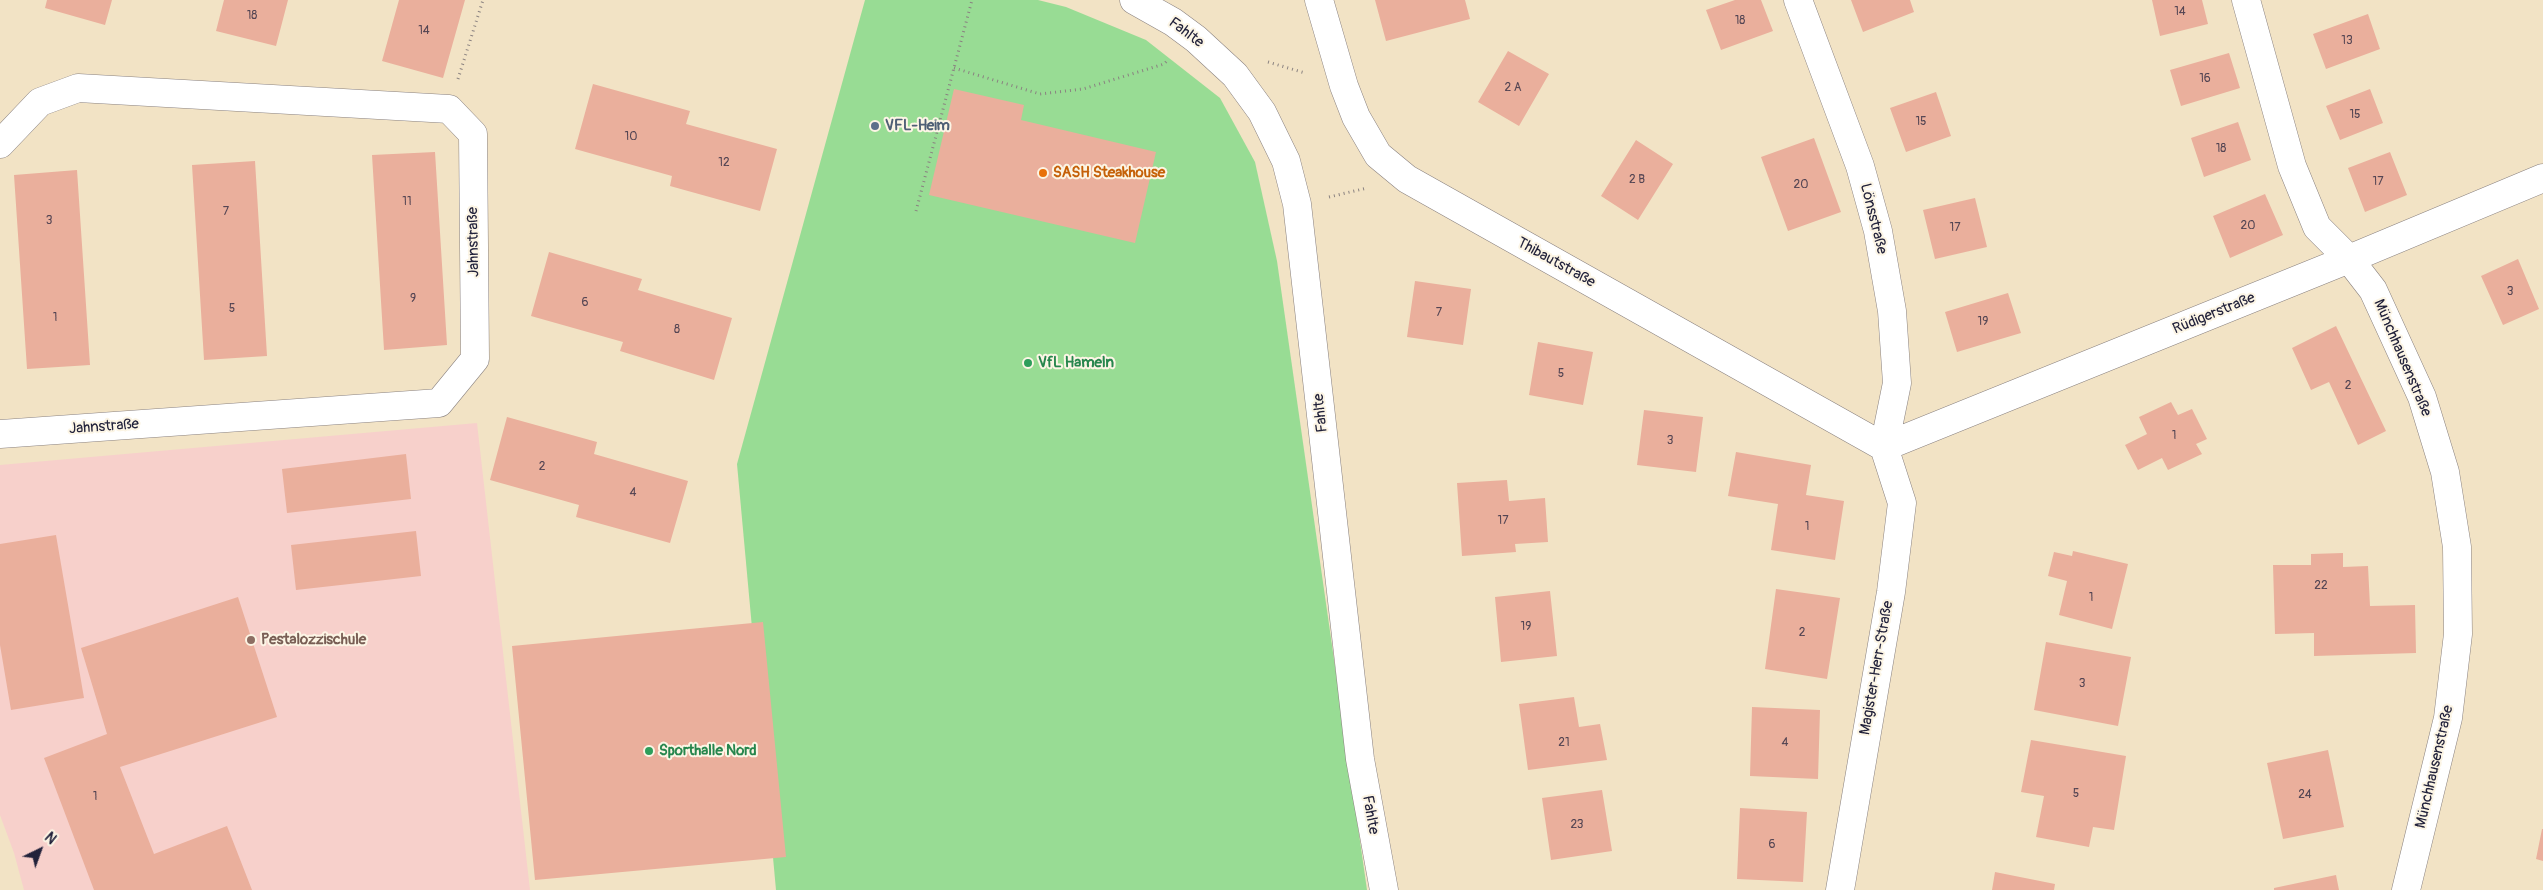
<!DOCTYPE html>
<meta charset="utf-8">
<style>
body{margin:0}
#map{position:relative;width:2543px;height:890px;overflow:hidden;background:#f2e3c5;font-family:Pangolin,sans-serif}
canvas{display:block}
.north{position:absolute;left:15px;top:825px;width:50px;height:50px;-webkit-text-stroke:4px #fcf5e5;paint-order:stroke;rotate:42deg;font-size:14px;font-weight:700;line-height:20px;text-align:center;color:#22223b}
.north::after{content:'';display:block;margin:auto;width:18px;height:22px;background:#22223b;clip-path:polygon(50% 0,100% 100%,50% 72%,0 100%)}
</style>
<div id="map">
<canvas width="2543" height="890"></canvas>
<div class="north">N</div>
</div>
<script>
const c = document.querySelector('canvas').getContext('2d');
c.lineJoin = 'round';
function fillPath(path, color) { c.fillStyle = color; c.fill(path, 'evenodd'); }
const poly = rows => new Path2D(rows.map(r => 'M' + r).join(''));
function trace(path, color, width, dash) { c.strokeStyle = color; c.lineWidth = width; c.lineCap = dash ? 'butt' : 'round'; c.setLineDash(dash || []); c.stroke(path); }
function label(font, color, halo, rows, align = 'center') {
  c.font = font + ' Pangolin,sans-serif'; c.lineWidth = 4; c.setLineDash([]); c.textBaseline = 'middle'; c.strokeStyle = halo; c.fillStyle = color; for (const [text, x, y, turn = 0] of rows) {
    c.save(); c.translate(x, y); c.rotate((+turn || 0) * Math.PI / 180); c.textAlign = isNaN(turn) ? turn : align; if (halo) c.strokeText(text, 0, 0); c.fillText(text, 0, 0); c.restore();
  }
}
fillPath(poly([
 [477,423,530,890,24,890,14,853,0,815,0,465]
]), '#f7d0cb');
fillPath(poly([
 [865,0,1038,0,1066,7,1146,40,1220,98,1255,162,1277,261,1367,890,776,890,737,464]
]), '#98dc94');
fillPath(poly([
 [47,0,112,0,105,25,45,8],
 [224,0,288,0,276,46,216,31],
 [399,0,465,0,443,78,382,61],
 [1375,0,1465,0,1470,19,1386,41],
 [1735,0,1761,0,1773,31,1721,50,1706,10],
 [1851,0,1910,0,1914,12,1863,32],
 [2152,0,2202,0,2208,24,2160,36],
 [2368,14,2380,49,2326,69,2313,34],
 [1508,51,1549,74,1519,126,1478,102],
 [2229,53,2240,88,2181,106,2170,70],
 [593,84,690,111,686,124,777,149,760,211,670,186,672,176,575,149],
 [954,89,1024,105,1021,120,1156,152,1135,243,929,195],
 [2370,89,2383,123,2340,140,2326,106],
 [1936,92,1951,136,1906,152,1890,108],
 [2238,122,2251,160,2204,177,2191,138],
 [1814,138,1841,212,1788,231,1761,157],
 [1636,140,1673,164,1638,220,1601,196],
 [435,152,447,345,384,350,372,155],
 [2390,152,2407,195,2365,212,2348,168],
 [255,161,267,356,204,360,192,165],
 [77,170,90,365,27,369,14,175],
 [2265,194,2283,235,2230,258,2213,216],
 [1975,198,1987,247,1935,259,1923,210],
 [549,252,642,279,638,290,732,318,714,380,620,351,623,342,531,316],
 [2518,259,2539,309,2503,325,2481,276],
 [1415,281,1471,289,1463,345,1407,337],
 [2008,293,2021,333,1957,352,1945,312],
 [2336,326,2386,431,2358,445,2329,382,2311,390,2292,348],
 [1538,342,1593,352,1583,405,1529,395],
 [2171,402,2178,415,2192,409,2207,439,2196,444,2202,454,2168,470,2162,458,2138,470,2125,445,2147,434,2139,417],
 [1644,410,1703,417,1696,472,1637,465],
 [507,417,597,442,594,454,688,481,670,543,576,517,579,505,490,480],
 [1736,452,1811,465,1806,495,1844,501,1835,560,1771,550,1778,504,1728,496],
 [406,454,411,499,287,513,282,469],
 [1507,480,1509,501,1545,498,1548,542,1515,544,1516,552,1462,556,1457,483],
 [416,531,421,576,296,590,291,545],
 [56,535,84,698,11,710,0,645,0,544],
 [2073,551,2128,564,2112,629,2059,615,2067,581,2048,576,2054,552,2072,556],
 [2343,553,2343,567,2368,566,2370,606,2415,605,2416,653,2314,656,2314,633,2275,634,2273,565,2311,565,2311,554],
 [1776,589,1840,598,1827,679,1765,669],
 [1550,591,1557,656,1501,662,1495,597],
 [238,597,277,717,120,767,154,854,227,826,252,890,94,890,44,758,107,734,81,648],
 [763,622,786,857,535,880,512,646],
 [2046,642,2131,657,2118,726,2034,710],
 [1574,697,1579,727,1600,724,1607,760,1528,770,1519,704],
 [1752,707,1820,710,1818,779,1750,776],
 [2031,740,2126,756,2114,830,2093,827,2089,847,2036,837,2044,796,2021,792],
 [2328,750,2344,827,2283,839,2267,763],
 [1602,790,1612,851,1551,860,1542,798],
 [1740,808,1807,812,1803,882,1737,879],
 [2542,829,2543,829,2543,861,2536,859],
 [1995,872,2055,884,2054,890,1992,890],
 [2336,875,2339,890,2274,890,2274,888]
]), '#eaaf9c');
const street = poly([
 [1319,0,1344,86,1356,117,1378,155,1407,179,1884,447],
 [1798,0,1860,166,1878,231,1892,311,1897,383,1884,447,1902,503,1891,592,1840,890],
 [2246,0,2292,166,2317,227,2349,259,2373,290,2422,397,2445,472,2457,547,2458,634,2448,718,2406,890],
 [0,144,40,102,78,88,449,109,473,134,475,359,439,403,0,434],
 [1884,447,2349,259,2543,178]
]);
const secondary = poly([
 [1134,0,1173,22,1196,39,1235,75,1262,112,1286,161,1297,204,1360,759,1384,890]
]);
trace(street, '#8a8280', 29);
trace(secondary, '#8a8280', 29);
trace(poly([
 [1268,62,1305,73],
 [954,68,1040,94,1083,89,1164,64,1169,59],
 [458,79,483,0],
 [1329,197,1367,188],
 [916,211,972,0]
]), '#8a8280', 3, [1, 4]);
trace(street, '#fff', 28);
trace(secondary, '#fff', 28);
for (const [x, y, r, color] of [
 [875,126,5,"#5c6f8a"],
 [1043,173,5,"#e8710a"],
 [1028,363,5,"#2e9e5b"],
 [251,640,5,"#8d6e63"],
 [649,751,5,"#2e9e5b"]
]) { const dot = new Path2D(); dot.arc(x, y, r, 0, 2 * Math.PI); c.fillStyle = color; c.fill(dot); trace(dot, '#fcf5e5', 2); }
label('12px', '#544553', null, [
 ["14",2180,12],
 ["18",252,16],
 ["18",1740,21],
 ["14",424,31],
 ["13",2347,41],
 ["16",2205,79],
 ["2 A",1513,88],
 ["15",2355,115],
 ["15",1921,122],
 ["10",631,137],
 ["18",2221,149],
 ["12",724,163],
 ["2 B",1637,180],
 ["17",2378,182],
 ["20",1801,185],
 ["11",407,202],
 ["7",226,212],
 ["3",49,221],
 ["20",2248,226],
 ["17",1955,228],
 ["3",2510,292],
 ["9",413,299],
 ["6",585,303],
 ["5",232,309],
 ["7",1439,313],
 ["1",55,318],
 ["19",1983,322],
 ["8",677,330],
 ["5",1561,374],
 ["2",2348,386],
 ["1",2174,436],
 ["3",1670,441],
 ["2",542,467],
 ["4",633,493],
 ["17",1503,521],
 ["1",1807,527],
 ["22",2321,586],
 ["1",2091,598],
 ["19",1526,627],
 ["2",1802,633],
 ["3",2082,684],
 ["21",1564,743],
 ["4",1785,743],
 ["5",2076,794],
 ["24",2305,795],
 ["1",95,797],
 ["23",1577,825],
 ["6",1772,845]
]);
label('15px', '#22223b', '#fcf5e5', [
 ["Fahlte",1186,33,37],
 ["Lönsstraße",1873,219,76],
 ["Jahnstraße",474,242,-91],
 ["Thibautstraße",1556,263,29],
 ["Rüdigerstraße",2214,314,-22],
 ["Münchhausenstraße",2402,358,67],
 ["Fahlte",1321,413,-96],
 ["Jahnstraße",104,427,-4],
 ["Magister-Herr-Straße",1877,668,-80],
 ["Münchhausenstraße",2435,767,-77],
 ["Fahlte",1370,815,80]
]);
label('bold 15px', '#4e5e75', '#fcf5e5', [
 ["VFL-Heim",885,126]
], 'left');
label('bold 15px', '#c56008', '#fcf5e5', [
 ["SASH Steakhouse",1053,173]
], 'left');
label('bold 15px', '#27864d', '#fcf5e5', [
 ["VfL Hameln",1038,363],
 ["Sporthalle Nord",659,751]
], 'left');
label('bold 15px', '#785e54', '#fcf5e5', [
 ["Pestalozzischule",261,640]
], 'left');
</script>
